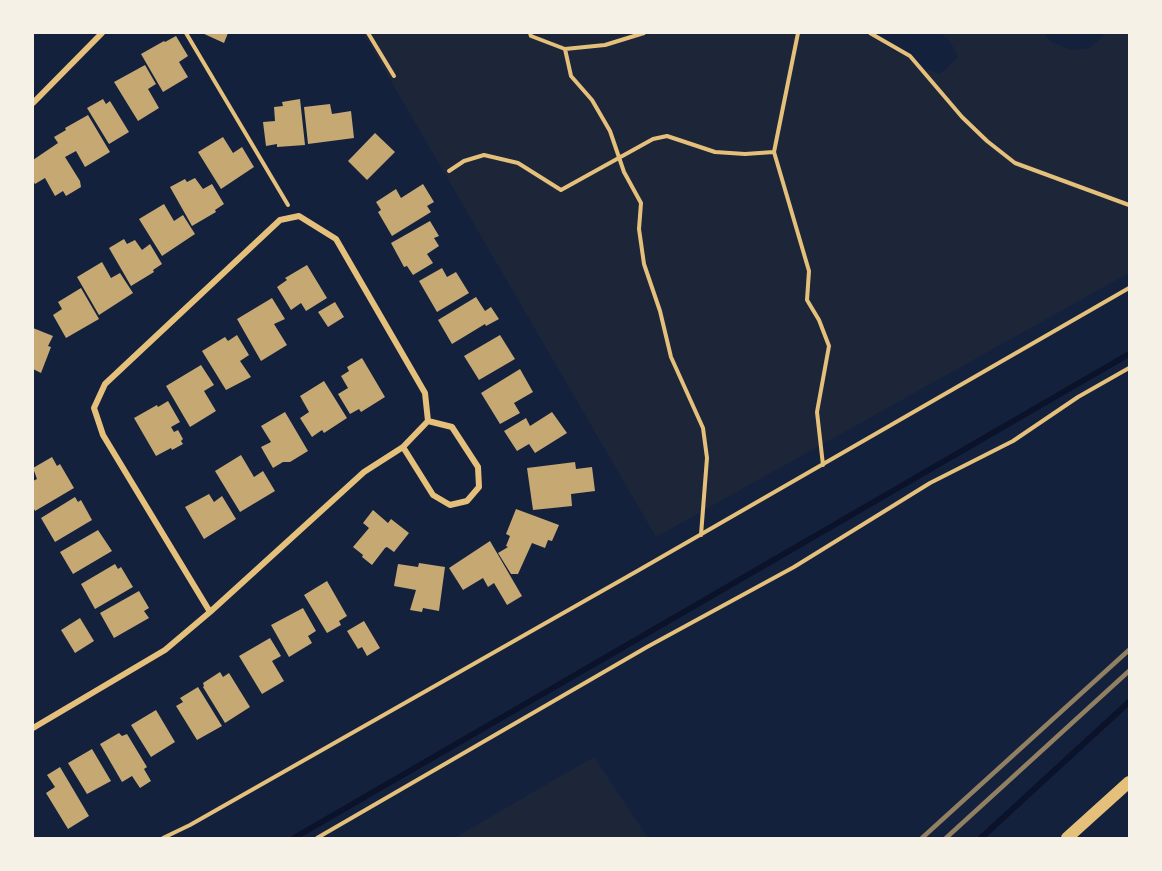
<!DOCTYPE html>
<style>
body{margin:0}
#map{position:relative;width:1162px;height:871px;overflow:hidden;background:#14213d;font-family:"Libre Baskerville",serif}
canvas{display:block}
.frame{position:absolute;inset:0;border:34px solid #f6f1e7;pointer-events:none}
</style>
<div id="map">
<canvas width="1162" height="871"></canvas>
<div class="frame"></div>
</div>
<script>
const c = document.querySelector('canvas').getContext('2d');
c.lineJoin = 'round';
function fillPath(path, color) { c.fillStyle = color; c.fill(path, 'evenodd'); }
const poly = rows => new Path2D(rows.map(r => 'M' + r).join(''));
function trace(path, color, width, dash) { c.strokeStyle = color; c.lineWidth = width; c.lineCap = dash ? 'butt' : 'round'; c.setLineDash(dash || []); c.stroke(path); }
fillPath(poly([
 [363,33,874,33,923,68,940,74,958,57,950,41,940,33,1044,33,1051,42,1072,50,1090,48,1106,33,1129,33,1129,273,656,537],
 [594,757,648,838,454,838]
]), '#1d2539');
trace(poly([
 [294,838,1129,354],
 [981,838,1129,702]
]), '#0b132b', 6);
fillPath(poly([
 [202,33,228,33,224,43],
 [176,36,188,56,179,62,188,77,163,92,141,54,164,41,165,42],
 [145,65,156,84,148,89,159,108,138,121,114,82],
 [103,99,106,104,110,101,129,132,109,144,87,108],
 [300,99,305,145,277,147,277,144,266,146,263,122,275,121,274,107,283,106,282,102],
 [330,104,332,114,351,111,354,138,308,144,304,107],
 [88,115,110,152,85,167,76,151,65,157,80,181,81,187,66,196,63,191,55,196,45,178,35,184,33,181,33,160,58,143,54,137,66,130,65,128],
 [375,133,395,152,367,180,348,161],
 [223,137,233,153,242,147,254,167,221,189,198,152],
 [195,178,203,189,212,184,224,204,215,210,216,212,192,226,170,187,185,179,187,182],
 [423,184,434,202,427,206,431,212,392,236,378,212,381,210,376,202,396,189,401,198],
 [164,204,174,221,183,215,195,234,162,256,139,219],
 [430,221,439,236,434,238,439,246,427,254,433,263,413,275,407,266,404,267,391,243],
 [124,239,127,244,135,240,142,250,150,244,162,264,153,270,154,272,131,286,109,248],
 [102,262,111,278,120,273,133,293,99,315,77,277],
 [307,265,327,298,306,311,301,303,291,310,277,287,287,280,285,278],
 [442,268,447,277,456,272,469,293,437,312,419,281],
 [81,288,99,319,66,338,53,315,62,309,58,302],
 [476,297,485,311,491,307,499,319,486,326,485,324,452,344,438,320],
 [272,298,285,319,274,324,287,345,261,361,237,319],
 [335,302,344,317,328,327,318,312],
 [33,328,53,336,48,346,51,347,41,373,33,369],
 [237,335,249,355,240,361,251,377,226,390,202,351,225,337,228,341],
 [500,335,515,359,479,380,464,356],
 [362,358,385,397,361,412,359,409,350,414,338,394,348,388,341,376,349,371,347,367],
 [201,365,214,385,204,391,216,411,190,427,166,386],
 [520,369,533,392,514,403,520,413,500,424,481,393],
 [324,381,347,418,324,433,322,430,312,437,300,418,309,412,300,396],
 [168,401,180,422,171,427,174,432,178,430,183,439,181,441,183,444,172,450,171,448,156,456,134,418,157,405,158,407],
 [285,412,308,451,290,462,283,462,273,468,261,447,271,442,261,426],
 [552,412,567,433,535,453,529,444,517,451,504,431,526,418,530,426],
 [241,455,254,477,263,471,275,491,240,512,215,471],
 [52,457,57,466,60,464,74,488,35,511,33,507,33,481,37,479,33,468],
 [575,462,576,469,592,467,595,491,571,494,572,506,533,510,527,468],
 [209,494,214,502,222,496,236,519,204,539,185,507],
 [75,497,78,502,81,500,92,520,55,542,41,518],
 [516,509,559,525,552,541,548,540,545,548,532,543,518,574,511,574,498,553,508,547,506,546,510,536,506,534],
 [373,510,388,523,391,519,409,533,394,552,387,547,385,548,372,565,362,557,363,555,353,547,369,528,363,523],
 [98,530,112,551,73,574,60,552],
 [490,541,522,596,507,605,494,583,488,587,483,578,463,590,449,568],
 [419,563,445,567,439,611,423,608,422,612,410,610,416,590,394,586,398,564,418,567],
 [115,564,118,569,121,567,133,587,95,609,81,584],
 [327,581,347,616,339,621,341,625,327,633,304,595],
 [139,591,149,608,144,611,149,618,114,638,100,613],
 [303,608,316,631,308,636,312,643,289,657,271,625],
 [80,618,94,641,75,653,61,630],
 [364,621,380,648,367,656,362,647,358,649,347,631],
 [270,638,281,656,272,661,284,681,262,694,239,656],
 [220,672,223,677,229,673,250,707,225,723,203,687,204,686,203,683],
 [198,687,222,726,197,740,176,706,183,702,180,698],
 [156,710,175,742,151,757,131,725],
 [119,733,122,736,127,734,147,767,144,769,151,781,140,788,132,776,122,782,100,744],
 [92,749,111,781,87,794,68,763],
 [60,767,89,816,68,829,46,793,55,787,47,775]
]), '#c6a872');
trace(poly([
 [186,33,288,205],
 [368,33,394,76],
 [530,33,531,36,565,49,605,45,644,33],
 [798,33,774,152,809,271,807,300,819,320,829,346,817,412,823,465],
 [870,33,910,56,962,117,987,141,1015,163,1129,205],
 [565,49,571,76,592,100,610,131,624,172,641,203,639,229,644,264,660,311,671,357,703,428,707,458,701,535],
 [449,171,464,161,484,155,518,163,561,190,653,139,667,136,715,152,745,154,774,152],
 [163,838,190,825,639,570,1129,288],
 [317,838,647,647,794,567,930,483,1013,441,1078,397,1129,368]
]), '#e5c07b', 4);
trace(poly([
 [33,103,102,33],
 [403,447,433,495,450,505,467,501,479,487,478,467,452,427,428,421],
 [33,728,165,650,210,612,364,472,403,447,428,421,425,393,336,239,299,216,280,220,105,384,94,408,103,435,210,612]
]), '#e5c07b', 6);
trace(poly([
 [1067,838,1129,782]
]), '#e5c07b', 12);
trace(poly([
 [922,838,1129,650],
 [946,838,1129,671]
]), '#918062', 4.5);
</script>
